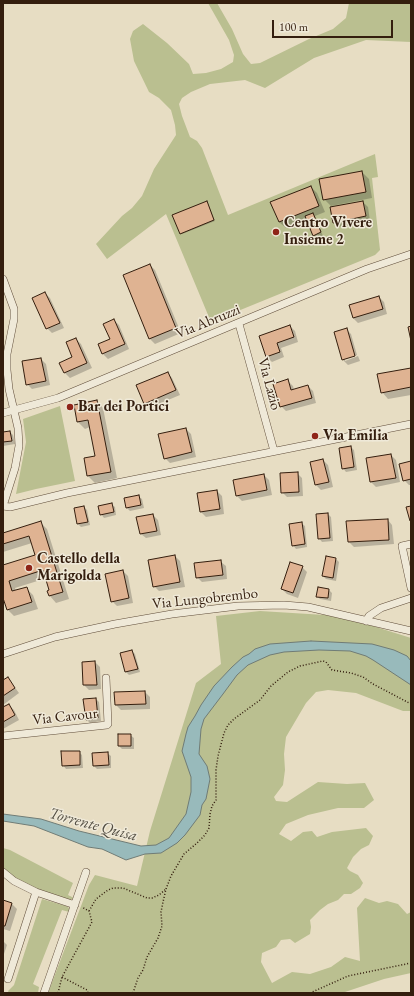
<!DOCTYPE html>
<style>
body{margin:0}
#map{position:relative;width:414px;height:996px;overflow:hidden;background:#e7ddc3;font-family:"EB Garamond",serif}
canvas{display:block}
.frame{position:absolute;inset:0;border:4px solid #341e0e;pointer-events:none}
.scale{position:absolute;left:272px;top:20px;width:121px;height:18px;box-sizing:border-box;border:2px solid #341e0e;border-top:0;padding-left:5px;font-size:12px;line-height:14px;white-space:nowrap;color:#341e0e;-webkit-text-stroke:3px #efe9d8;paint-order:stroke}
</style>
<div id="map">
<canvas width="414" height="996"></canvas>
<div class="frame"></div>
<div class="scale">100 m</div>
</div>
<script>
const c = document.querySelector('canvas').getContext('2d');
c.lineJoin = 'round';
function fillPath(path, color) { c.fillStyle = color; c.fill(path, 'evenodd'); }
const poly = rows => new Path2D(rows.map(r => 'M' + r).join(''));
function trace(path, color, width, dash) { c.strokeStyle = color; c.lineWidth = width; c.lineCap = dash ? 'butt' : 'round'; c.setLineDash(dash || []); c.stroke(path); }
function label(font, color, halo, rows, align = 'center') {
  c.font = font + ' "EB Garamond",serif'; c.lineWidth = 3; c.setLineDash([]); c.textBaseline = 'middle'; c.strokeStyle = halo; c.fillStyle = color; for (const [text, x, y, turn = 0] of rows) {
    c.save(); c.translate(x, y); c.rotate((+turn || 0) * Math.PI / 180); c.textAlign = isNaN(turn) ? turn : align; if (halo) c.strokeText(text, 0, 0); c.fillText(text, 0, 0); c.restore();
  }
}
fillPath(poly([
 [208,3,217,3,232,29,243,54,251,64,260,63,309,39,333,29,346,18,349,3,411,3,411,42,366,40,314,58,265,88,245,80,210,84,191,92,182,98,179,104,182,116,190,137,197,141,202,148,228,215,375,154,378,177,372,178,380,250,375,255,211,322,166,214,107,259,96,244,122,216,132,208,142,196,154,169,176,135,175,125,171,110,159,98,149,92,134,61,130,39,133,31,143,24,167,43,189,64,193,74,206,73,221,69,233,62,234,55,229,40],
 [60,406,75,481,36,489,16,494,26,442,23,419],
 [260,611,341,616,411,638,411,711,403,711,356,693,328,690,316,692,306,703,286,737,284,754,285,770,283,785,274,797,276,801,287,802,318,782,347,784,365,783,374,800,364,808,338,808,308,815,286,824,279,834,291,841,303,832,312,831,317,837,332,832,366,828,373,836,369,845,361,849,353,857,347,868,350,871,358,875,363,883,360,888,351,894,344,894,338,900,328,904,320,910,310,920,311,927,310,934,295,943,290,939,281,940,276,947,262,953,261,962,272,983,292,972,310,974,331,967,345,957,360,961,357,908,365,898,379,903,387,901,398,904,407,914,411,912,411,973,384,979,342,993,48,993,89,885,95,875,137,886,150,831,196,683,221,664,216,616],
 [3,848,10,850,73,883,68,895,74,898,70,900,41,891,15,879,3,868],
 [42,899,66,906,69,908,69,912,62,910,33,984,39,987,38,993,9,993,8,991,14,985]
]), '#babf90');
const water = poly([
 [311,641,372,644,394,650,407,656,411,661,411,685,373,660,366,656,350,651,319,650,284,652,270,655,248,665,237,675,223,694,204,719,201,729,199,754,207,766,210,779,206,799,202,805,200,815,185,835,177,843,161,853,145,854,126,860,102,849,88,847,34,826,3,821,3,814,41,819,79,831,141,846,156,845,169,838,186,814,191,792,191,777,182,751,186,734,188,727,195,716,201,705,214,686,232,667,243,657,249,654,255,649,270,644,311,641]
]);
fillPath(water, '#98babb');
trace(water, '#707c76', 1);
fillPath(poly([
 [362,172,369,179,372,198,331,206,324,199],
 [311,187,317,193,325,212,315,216,323,236,317,238,313,235,307,220,286,228,279,222],
 [363,202,368,207,370,221,339,227,334,222],
 [208,204,215,221,182,234,181,233],
 [150,265,155,270,181,333,155,344,150,339,124,276],
 [45,293,50,298,64,328,52,333,47,328],
 [379,297,384,302,387,314,358,323,353,318],
 [114,320,119,325,129,349,108,359,103,354,99,345,111,340],
 [290,326,295,331,298,342,281,348,284,357,272,362,267,357,260,336],
 [346,329,351,334,357,355,345,359,345,361,358,356,360,361,348,365,343,360,335,333],
 [76,339,81,344,92,368,70,378,65,373,61,363,73,357],
 [41,359,46,364,50,385,32,389,27,384],
 [411,369,411,395,388,399,382,392],
 [168,373,172,378,180,395,149,408,144,403],
 [288,381,293,386,294,390,308,386,313,391,316,403,286,411,281,406],
 [97,401,103,408,117,478,95,483,88,476,85,459,96,457,90,427,85,429,78,422,75,405],
 [186,429,191,434,196,457,170,463,165,458],
 [10,432,13,435,15,444,3,446,3,433],
 [351,447,354,450,357,470,346,472,343,468],
 [391,455,396,460,400,482,376,487,371,482],
 [323,460,328,465,333,487,321,490,316,485],
 [411,462,411,485,409,485,404,480],
 [297,473,302,478,303,496,287,497,282,492],
 [264,475,269,480,272,495,242,501,237,496],
 [217,491,222,496,224,514,206,517,201,512],
 [138,496,142,499,144,508,130,511,127,508,125,499],
 [111,504,115,507,116,515,104,518,101,514],
 [84,507,87,510,90,525,81,527,78,524,75,509],
 [328,514,331,517,333,541,322,542,319,538],
 [153,515,158,520,161,535,146,538,141,534],
 [388,520,392,525,394,544,354,547,349,542],
 [40,522,47,529,69,599,56,603,50,596,48,591,51,591,47,578,15,588,16,591,26,588,33,595,38,609,14,616,8,610,3,595,3,566,36,556,32,543,3,552,3,534],
 [301,523,305,526,307,547,296,549,293,545],
 [175,556,180,561,185,587,159,591,154,586],
 [336,559,339,562,336,581,326,579,323,576],
 [221,562,226,566,227,579,202,582,197,577],
 [302,567,307,572,298,598,287,594,282,589],
 [123,571,128,576,133,603,117,606,112,601],
 [319,588,329,590,332,593,331,601,320,599,317,596],
 [132,651,135,654,140,672,129,675,126,672,121,654],
 [95,662,100,667,101,689,89,690,84,685,83,663],
 [8,678,19,693,3,705,3,682],
 [145,692,150,697,150,709,121,710,116,705],
 [96,699,99,702,101,721,90,723,86,719],
 [9,705,14,710,19,720,3,729,3,708],
 [130,735,134,738,134,749,122,749,119,746],
 [79,752,82,755,83,768,66,769,63,765],
 [107,753,111,756,111,768,97,769,94,766],
 [3,901,12,904,17,909,10,931,3,929],
 [3,941,7,945,3,957]
]), '#0003');
const building = poly([
 [362,171,366,192,323,200,319,179,362,171],
 [311,186,319,206,279,222,270,202,311,186],
 [207,201,214,220,180,234,172,215,207,201],
 [363,201,366,216,333,223,330,207,363,201],
 [313,213,321,232,313,236,305,216,313,213],
 [150,264,176,328,149,339,123,275,150,264],
 [45,292,60,323,46,329,32,298,45,292],
 [379,296,383,309,353,318,349,305,379,296],
 [114,319,125,344,102,354,98,344,110,339,103,324,114,319],
 [290,325,294,337,277,343,280,352,266,357,259,336,290,325],
 [411,326,411,341,408,327,411,326],
 [347,328,355,356,342,360,334,332,347,328],
 [76,338,87,363,64,373,59,363,72,357,66,342,76,338],
 [41,358,46,381,26,385,22,361,41,358],
 [411,368,411,387,381,393,377,374,411,368],
 [168,372,176,390,144,404,136,385,168,372],
 [288,379,291,390,308,385,312,398,280,407,273,384,288,379],
 [97,400,111,472,87,476,84,458,95,456,88,420,77,422,74,405,97,400],
 [186,428,192,452,164,459,158,434,186,428],
 [10,431,12,441,3,442,3,432,10,431],
 [351,446,354,467,342,469,339,448,351,446],
 [391,454,396,478,370,482,366,458,391,454],
 [323,459,329,482,315,485,310,462,323,459],
 [411,461,411,479,403,481,399,464,411,461],
 [298,472,299,492,281,493,280,473,298,472],
 [264,474,267,490,236,496,233,480,264,474],
 [217,490,220,509,200,512,197,493,217,490],
 [139,495,141,505,126,508,124,498,139,495],
 [112,503,114,512,100,515,98,506,112,503],
 [84,506,88,522,77,524,74,508,84,506],
 [411,506,411,521,410,521,406,507,411,506],
 [328,513,330,538,318,539,316,514,328,513],
 [153,514,157,531,140,534,136,517,153,514],
 [388,519,389,540,348,542,346,521,388,519],
 [41,521,63,592,49,596,47,591,49,590,43,570,9,581,12,591,27,587,32,602,7,610,3,598,3,565,35,555,29,536,3,544,3,533,41,521],
 [302,522,305,544,292,546,289,524,302,522],
 [175,555,180,582,153,587,148,560,175,555],
 [326,556,336,558,333,578,322,576,326,556],
 [221,560,223,575,196,578,194,563,221,560],
 [290,562,303,566,293,593,281,589,290,562],
 [123,570,129,598,111,602,105,574,123,570],
 [318,587,329,589,328,598,316,597,318,587],
 [132,650,138,669,125,672,120,653,132,650],
 [95,661,97,685,83,685,82,662,95,661],
 [8,677,15,688,3,696,3,680,8,677],
 [145,691,146,704,115,705,114,692,145,691],
 [96,698,98,718,86,720,83,699,96,698],
 [9,704,15,715,3,722,3,707,9,704],
 [118,734,131,734,131,746,118,746,118,734],
 [61,751,80,751,80,765,62,766,61,751],
 [108,752,109,765,93,766,92,753,108,752],
 [3,900,12,903,5,926,3,926,3,900]
]);
fillPath(building, '#dfb392');
trace(building, '#341e0e', 1);
const street = poly([
 [3,279,14,309,14,319,7,354,7,370,9,389,18,428,19,446,15,468,3,506],
 [239,324,274,451],
 [3,413,58,398,367,269,411,254],
 [3,506,10,507,67,493,411,424],
 [411,544,402,546,411,588],
 [366,621,369,616,381,608,411,598],
 [3,654,55,637,115,624,172,614,238,606,284,605,308,607,411,631],
 [3,736,107,725,108,724,106,678],
 [3,872,14,881,36,892,75,905],
 [8,979,36,892],
 [44,993,86,872]
]);
trace(street, '#614e3b', 8);
trace(poly([
 [89,911,96,899,108,890,113,888,123,888,147,898,152,898,159,895,166,889],
 [62,977,87,990,88,993],
 [58,993,62,977,92,922,89,911,82,907],
 [133,993,138,978,143,970,147,957,158,938,162,926,161,912,163,902,166,889,171,876,184,854,197,843,205,835,209,828,210,814,212,806,216,800,216,770,218,756,224,733,228,725,234,719,260,700,271,686,288,672,300,666,323,661,326,662,332,670,351,673,363,677,373,684,411,704],
 [310,993,348,976,411,963]
]), '#341e0e', 1.5, [1, 2]);
trace(street, '#efe9d8', 7);
for (const [x, y, r, color] of [
 [276,232,4,"#8f2418"],
 [70,407,4,"#8f2418"],
 [315,436,4,"#8f2418"],
 [29,568,4,"#8f2418"]
]) { const dot = new Path2D(); dot.arc(x, y, r, 0, 2 * Math.PI); c.fillStyle = color; c.fill(dot); trace(dot, '#efe9d8', 1.5); }
label('bold 15px', '#341e0e', '#efe9d8', [
 ["Centro Vivere",284,223],
 ["Insieme 2",284,240],
 ["Bar dei Portici",78,407],
 ["Via Emilia",323,436],
 ["Castello della",37,559],
 ["Marigolda",37,576]
], 'left');
label('15px', '#341e0e', '#efe9d8', [
 ["Via Abruzzi",208,322,-22],
 ["Via Lazio",269,384,75],
 ["Via Lungobrembo",205,599,-6],
 ["Via Cavour",65,717,-6]
]);
label('italic 16px', '#524d42', '#efe9d8', [
 ["Torrente Quisa",93,825,15]
]);
</script>
